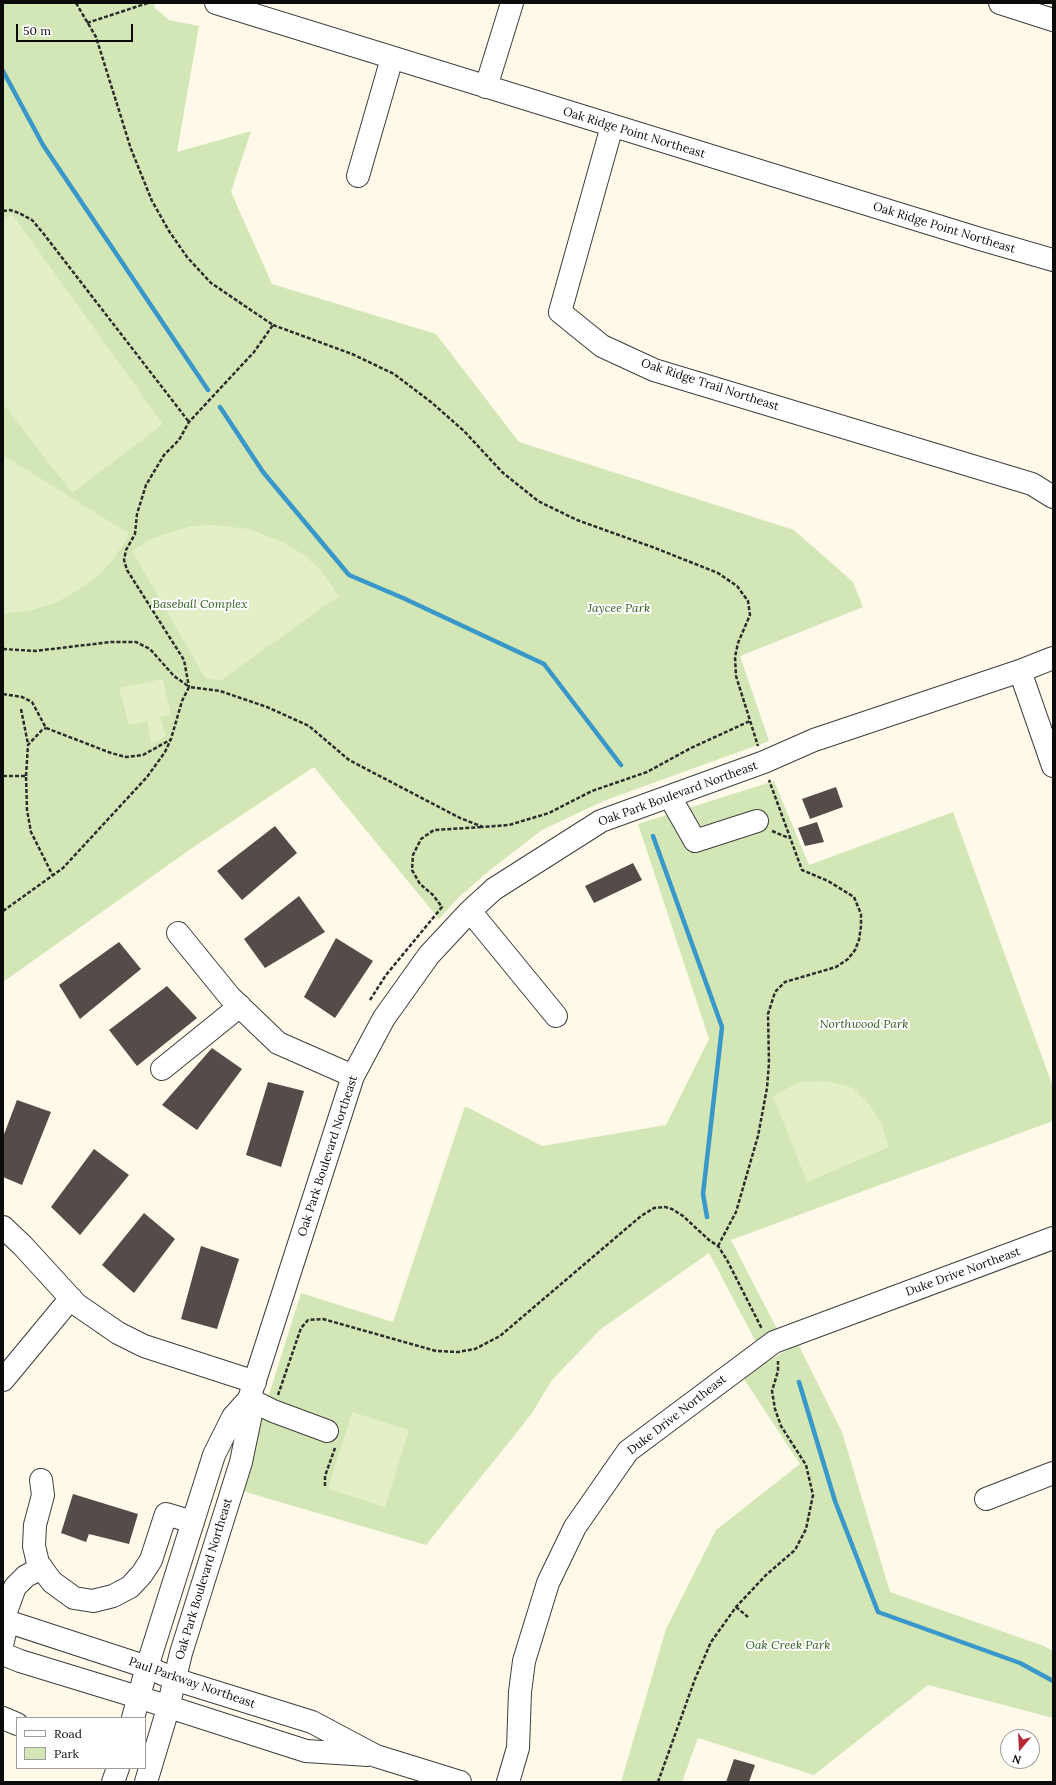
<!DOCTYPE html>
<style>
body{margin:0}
#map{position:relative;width:1056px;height:1785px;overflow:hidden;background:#fff9ea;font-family:Lora,serif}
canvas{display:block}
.frame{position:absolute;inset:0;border:4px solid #0b0b0b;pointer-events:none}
.legend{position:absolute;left:16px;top:1717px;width:130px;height:52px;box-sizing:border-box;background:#fff;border:1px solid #9d9d9d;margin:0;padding:5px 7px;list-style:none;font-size:12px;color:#0b0b0b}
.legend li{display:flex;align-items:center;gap:8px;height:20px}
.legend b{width:20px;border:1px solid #9d9d9d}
.north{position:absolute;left:1000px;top:1729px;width:40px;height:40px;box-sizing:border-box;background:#fff;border:1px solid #9d9d9d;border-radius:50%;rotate:198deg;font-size:11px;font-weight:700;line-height:16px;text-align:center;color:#0b0b0b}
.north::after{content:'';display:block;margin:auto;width:14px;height:18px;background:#b72736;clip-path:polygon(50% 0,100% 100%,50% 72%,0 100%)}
.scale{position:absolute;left:16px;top:24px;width:117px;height:18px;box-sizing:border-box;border:2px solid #0b0b0b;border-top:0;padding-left:5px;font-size:12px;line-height:14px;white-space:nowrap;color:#0b0b0b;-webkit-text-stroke:3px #fff;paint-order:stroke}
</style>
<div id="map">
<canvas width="1056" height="1785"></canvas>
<div class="frame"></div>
<ul class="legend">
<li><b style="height:5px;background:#fff"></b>Road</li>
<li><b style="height:11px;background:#d2e7b5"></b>Park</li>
</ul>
<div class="north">N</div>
<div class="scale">50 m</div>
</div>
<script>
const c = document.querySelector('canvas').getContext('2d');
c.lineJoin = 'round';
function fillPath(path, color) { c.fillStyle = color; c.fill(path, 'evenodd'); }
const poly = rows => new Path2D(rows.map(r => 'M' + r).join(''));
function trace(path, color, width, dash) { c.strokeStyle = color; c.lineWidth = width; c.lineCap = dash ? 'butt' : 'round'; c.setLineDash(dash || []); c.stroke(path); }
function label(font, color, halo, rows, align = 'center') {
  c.font = font + ' Lora,serif'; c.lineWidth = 4; c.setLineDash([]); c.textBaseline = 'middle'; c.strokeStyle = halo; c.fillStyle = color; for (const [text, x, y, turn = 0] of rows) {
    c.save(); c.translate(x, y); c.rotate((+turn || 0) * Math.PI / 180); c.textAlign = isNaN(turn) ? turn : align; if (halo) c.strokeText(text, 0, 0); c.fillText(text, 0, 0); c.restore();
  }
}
fillPath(poly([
 [3,3,154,3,155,8,169,20,199,26,177,152,251,131,231,192,272,284,436,334,519,442,794,530,853,582,863,607,740,656,769,741,606,800,542,830,490,870,459,897,439,919,314,767,195,846,3,982],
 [774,781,809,865,953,812,1053,1087,1053,1121,731,1240,778,1331,756,1342,709,1253,601,1329,552,1380,532,1413,514,1436,426,1545,239,1490,301,1293,393,1322,465,1106,542,1146,666,1125,709,1039,638,824],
 [798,1344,842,1432,890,1592,1044,1646,1053,1651,1053,1718,928,1685,814,1775,698,1738,682,1782,621,1782,666,1629,716,1530,800,1464,742,1376]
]), '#d2e7b5');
fillPath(poly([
 [12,214,163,424,72,493,3,404,3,221],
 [3,455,128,533,128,537,112,561,97,577,75,592,54,604,31,610,3,614],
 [214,525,249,529,283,542,304,555,321,570,339,596,220,681,205,678,132,551,151,539,168,533,191,526],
 [163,679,171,715,160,717,166,735,152,746,147,721,129,725,119,688],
 [827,1081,853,1088,868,1103,881,1122,889,1147,807,1182,773,1096,799,1082],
 [352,1412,409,1430,385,1507,328,1489]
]), '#e3efc7');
trace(poly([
 [3,71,43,145,208,390],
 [220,407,263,472,349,575,403,598,544,664,621,765],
 [653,836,722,1027,703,1194,707,1217],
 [799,1382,835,1501,878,1612,1020,1663,1053,1681]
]), '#3997c9', 4.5);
fillPath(poly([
 [836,787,843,807,810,819,802,799],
 [817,822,824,842,805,846,798,828],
 [275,826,297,853,242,900,217,871],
 [633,863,642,880,594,903,585,886],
 [299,896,325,932,265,968,244,939],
 [336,938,373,961,335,1018,304,997],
 [119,942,141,969,80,1019,59,985],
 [167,986,197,1018,137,1066,109,1030],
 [212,1048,242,1069,197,1130,162,1105],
 [268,1082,304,1091,281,1167,246,1155],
 [17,1100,51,1112,22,1185,3,1177,3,1137],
 [94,1149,129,1175,80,1235,51,1207],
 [144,1213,175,1239,134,1293,102,1265],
 [201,1246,239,1259,217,1329,181,1319],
 [73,1494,138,1514,129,1544,89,1534,86,1542,61,1533],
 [734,1759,755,1765,749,1782,726,1782]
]), '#534c48');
const minor = poly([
 [216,3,980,239,1053,260],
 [1000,3,1053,20],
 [486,87,512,3],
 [612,126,560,312,602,346,654,370,1032,484,1053,497],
 [358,176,392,58],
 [1020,671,1053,766],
 [670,797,695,841,757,821],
 [470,911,556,1016],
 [178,933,230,997,278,1043,353,1076],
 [162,1069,240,1006],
 [3,1227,23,1246,76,1304,118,1333,144,1346,255,1382],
 [3,1380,71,1298],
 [249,1399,273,1411,327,1431],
 [41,1480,43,1495,35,1525,34,1546,38,1563,52,1582,74,1598,93,1601,113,1596,130,1587,142,1574,151,1560,166,1514,193,1522],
 [986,1499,1053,1473],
 [3,1620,147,1667,174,1679,193,1685,312,1722,376,1756,460,1782],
 [3,1641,5,1632,3,1620,15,1587,26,1576,42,1568],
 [3,1654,20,1661,138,1697,306,1751,368,1755],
 [3,1718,17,1724],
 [133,1718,147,1667,214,1455,233,1417,249,1399,353,1076,384,1018,429,955,470,911,494,889,601,821,764,762,814,740,1020,671,1053,658],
 [113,1782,118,1768],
 [146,1782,167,1712,181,1653,241,1462,251,1414,249,1399],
 [508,1782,518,1748,520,1692,524,1661,548,1583,575,1527,628,1451,774,1342,1053,1238]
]);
trace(minor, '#3e3e3e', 24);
trace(poly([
 [76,3,96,37,131,149,152,201,169,231,187,257,211,283,273,325,254,352,189,422,179,440,164,455,146,485,137,514,135,534,126,550,124,560,127,570,184,660,189,687],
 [87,23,148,3],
 [3,211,10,210,19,213,32,220,43,233,189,422],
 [273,325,352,354,394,374,431,402,464,431,502,472,538,501,577,520,655,548,718,573,737,586,748,601,750,615,738,643,735,657,736,676,758,746],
 [3,649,35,651,111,642,136,642,150,649,174,676,188,686],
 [3,694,22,697,32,702,46,728,111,753,126,757,143,755,170,740],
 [21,709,28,744],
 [3,776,26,776,27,810,31,832,53,876],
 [26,776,28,745,42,730,46,728],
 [772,831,789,838],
 [3,911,63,868,147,777,165,752,171,739,182,701,189,687,220,691,267,707,309,726,349,760,460,818,483,827,509,825,549,813,592,791,647,772,691,748,750,721],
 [370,1000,386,975,442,907,433,895,420,884,412,870,413,855,421,839,434,830,482,827],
 [718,1246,736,1212,758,1136,767,1088,769,1063,768,1014,775,992,785,982,836,967,848,959,855,950,859,940,861,926,861,914,854,897,828,881,802,870,769,780],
 [278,1395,301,1328,308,1320,323,1319,436,1351,458,1352,475,1349,500,1336,641,1216,654,1208,665,1207,672,1209,683,1216,709,1240,718,1246,727,1260,762,1329],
 [325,1486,325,1476,335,1448],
 [736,1607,748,1617],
 [658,1782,695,1679,711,1642,736,1607,766,1575,795,1550,806,1529,813,1495,806,1465,781,1426,775,1409,772,1391,778,1371,778,1361]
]), '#2d2d2d', 2.5, [4, 2]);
trace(minor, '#fff', 22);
label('12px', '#0b0b0b', '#fff', [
 ["Oak Ridge Point Northeast",634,133,17],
 ["Oak Ridge Point Northeast",944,228,17],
 ["Oak Ridge Trail Northeast",710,385,18],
 ["Oak Park Boulevard Northeast",678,794,-20],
 ["Oak Park Boulevard Northeast",328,1156,-72],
 ["Duke Drive Northeast",963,1272,-20],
 ["Duke Drive Northeast",677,1415,-38],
 ["Oak Park Boulevard Northeast",204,1579,-73],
 ["Paul Parkway Northeast",192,1683,19]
]);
label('italic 12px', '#2f601e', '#fff', [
 ["Baseball Complex",200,605],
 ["Jaycee Park",619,609],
 ["Northwood Park",864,1025],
 ["Oak Creek Park",788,1646]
]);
</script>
